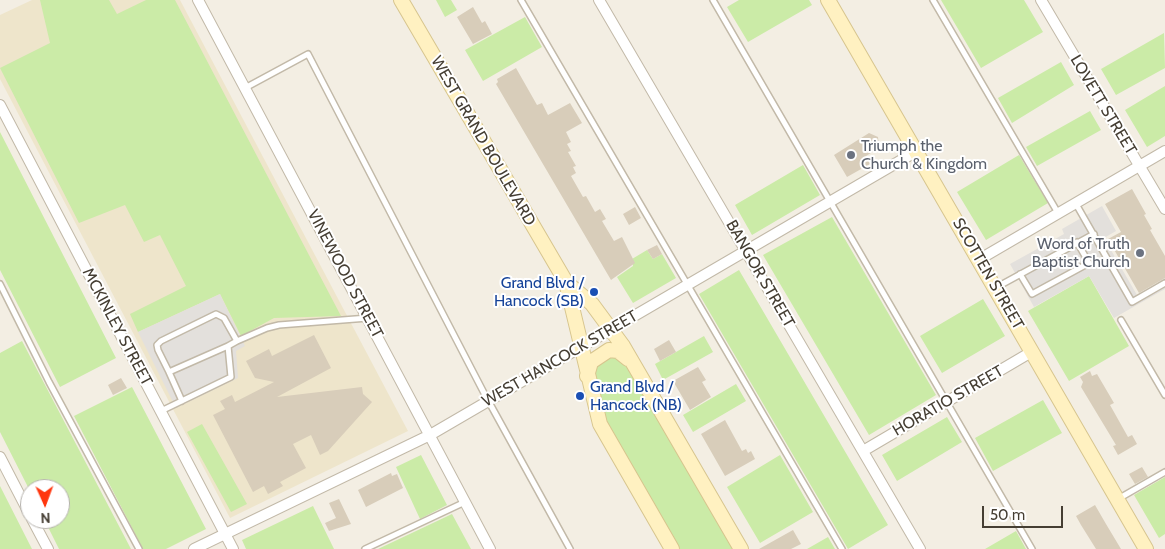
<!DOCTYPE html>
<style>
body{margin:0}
#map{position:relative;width:1165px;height:549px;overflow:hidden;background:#f3eee3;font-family:Cabin,sans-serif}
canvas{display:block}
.north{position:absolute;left:20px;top:479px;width:50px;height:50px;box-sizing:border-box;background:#fff;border:1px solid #b5b2ad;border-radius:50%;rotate:178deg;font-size:14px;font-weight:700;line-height:20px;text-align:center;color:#453e33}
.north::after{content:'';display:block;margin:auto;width:18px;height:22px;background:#ff370e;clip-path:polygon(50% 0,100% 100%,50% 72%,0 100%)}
.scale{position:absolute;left:982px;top:506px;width:81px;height:22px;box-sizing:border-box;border:2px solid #453e33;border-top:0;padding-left:6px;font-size:15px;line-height:18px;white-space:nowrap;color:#453e33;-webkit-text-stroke:4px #fff;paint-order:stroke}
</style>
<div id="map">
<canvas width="1165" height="549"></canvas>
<div class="north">N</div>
<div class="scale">50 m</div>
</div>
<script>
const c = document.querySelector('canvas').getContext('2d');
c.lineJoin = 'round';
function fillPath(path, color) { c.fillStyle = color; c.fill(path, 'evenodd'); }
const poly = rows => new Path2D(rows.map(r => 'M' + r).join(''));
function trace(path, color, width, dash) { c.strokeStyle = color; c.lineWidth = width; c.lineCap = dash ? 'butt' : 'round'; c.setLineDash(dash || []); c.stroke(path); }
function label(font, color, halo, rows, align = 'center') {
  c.font = font + ' Cabin,sans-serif'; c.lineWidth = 4; c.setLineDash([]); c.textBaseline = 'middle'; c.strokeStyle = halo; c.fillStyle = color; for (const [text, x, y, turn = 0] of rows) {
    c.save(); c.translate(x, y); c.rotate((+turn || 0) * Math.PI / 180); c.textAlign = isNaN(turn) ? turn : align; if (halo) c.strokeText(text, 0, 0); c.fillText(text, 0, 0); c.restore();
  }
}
fillPath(poly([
 [32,0,180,0,408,431,230,518,0,79,0,15]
]), '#eee5cb');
fillPath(poly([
 [40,0,109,0,117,14,146,0,175,0,341,316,274,318,241,336,220,294,138,332,130,314,186,286,160,235,144,242,125,205,79,223,0,68,50,43],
 [436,0,451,0,457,10,445,17],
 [739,0,809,0,812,5,748,42,727,7],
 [941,0,1024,0,1043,32,981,68],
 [525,17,542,47,483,81,465,50],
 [1164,33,1165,68,1116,95,1101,69],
 [1061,62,1074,85,1012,123,998,98],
 [1165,86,1165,136,1147,147,1125,110],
 [1090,111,1101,130,1037,166,1026,147],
 [0,132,116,358,60,387,0,270],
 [1019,155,1048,203,986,240,957,192],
 [803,165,820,195,752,235,735,205],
 [832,217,936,395,869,435,763,255],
 [647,250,653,259,662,254,676,278,633,303,617,277,633,266,632,259],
 [739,270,888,525,848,549,699,294],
 [1089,276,1129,346,1069,381,1028,311],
 [983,299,1005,336,942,373,920,336],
 [704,336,713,352,663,380,655,364],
 [22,341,131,549,59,549,44,519,60,519,60,489,30,489,30,491,0,432,0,353],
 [610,356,623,358,736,549,680,549,617,443,598,403,593,369],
 [736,384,746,401,693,432,683,415],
 [132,387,206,529,166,549,143,549,74,416],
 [1043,400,1062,433,993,471,975,438],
 [947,417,962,442,897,481,882,455],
 [202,424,247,504,231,512,187,432],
 [421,455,447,505,420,519,396,467],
 [780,455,813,512,760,543,727,487],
 [1165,477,1165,534,1159,538,1134,495],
 [0,486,32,549,0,549],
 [313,506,334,549,246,549,242,540],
 [452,514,471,549,378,549],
 [1016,531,1026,549,985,549],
 [828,537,835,549,807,549]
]), '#cbeba7');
fillPath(poly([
 [1102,206,1116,231,1104,238,1137,295,1159,284,1158,282,1165,278,1165,289,1114,318,1089,276,1034,307,1010,264,1064,234,1062,229],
 [220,294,245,346,236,351,238,378,176,408,138,332]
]), '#e3e0dc');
fillPath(poly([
 [473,7,482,23,485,21,492,34,473,44,457,17],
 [516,68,537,105,542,103,548,115,570,103,582,123,566,132,571,142,567,144,571,151,568,152,576,166,573,167,576,173,571,176,583,197,586,196,595,212,600,209,606,219,602,221,614,241,622,237,635,263,611,280,496,84,498,82,497,79],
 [869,133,878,137,879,148,866,156,870,164,847,177,834,155],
 [1132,189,1146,214,1144,215,1152,229,1150,230,1165,256,1165,278,1139,293,1108,239,1121,232,1105,204],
 [635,207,641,218,629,225,623,214],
 [657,245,662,254,653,259,647,250],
 [314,335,331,368,277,397,362,387,363,394,372,402,328,451,320,455,311,435,293,444,306,468,280,482,283,486,268,494,264,486,253,492,213,415,225,409,220,401,232,395,235,402,274,382,255,378,246,361,269,349,272,356],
 [669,340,676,352,660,361,654,349],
 [698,367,706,380,702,382,711,397,690,410,673,381],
 [1090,371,1092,376,1097,374,1114,403,1110,405,1128,437,1132,435,1137,444,1118,455,1113,446,1116,445,1081,387,1083,382,1080,377],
 [121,378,127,388,113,395,108,385],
 [725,420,742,451,746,449,748,453,751,451,755,459,725,476,701,434],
 [1142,467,1148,477,1135,484,1129,474],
 [391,473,392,476,397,474,403,488,366,507,358,490],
 [339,499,351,524,329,531,325,523,336,518,329,503],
 [1095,505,1106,524,1121,549,1096,549,1081,525,1076,516],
 [793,530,801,544,791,549,759,549]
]), '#d8cdba');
const lane = poly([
 [521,0,842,549],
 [713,0,1032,549],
 [933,0,1058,213],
 [245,88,308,54,484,393,570,549],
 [1076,204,1132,302,1165,283],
 [1020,274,1032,294,1089,263,1077,242],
 [0,284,49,382,139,549],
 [997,287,1094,234],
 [1121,320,1165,395],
 [169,372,158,350,157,345,161,341,216,314,224,318,237,341],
 [182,401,169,372,228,346],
 [161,411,231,377,228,346,237,341,267,328,279,325,368,318],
 [1118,499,1165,472],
 [365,549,465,502]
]);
const street = poly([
 [198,0,490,549],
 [599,0,920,549],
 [1041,0,1165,209],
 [0,105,233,549],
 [980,259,1165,151],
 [863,451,1033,351],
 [0,457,30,515],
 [32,519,48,549],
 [194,549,430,435,917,151]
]);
const secondary = poly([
 [401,0,566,282,600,424,672,549],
 [828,0,1146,549],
 [566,282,592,304,623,346,741,549],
 [587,376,591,362,609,350,618,351,628,359]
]);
trace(lane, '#c2b9a8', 8);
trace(street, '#c2b9a8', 12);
trace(secondary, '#d7c58e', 16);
trace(lane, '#fff', 5);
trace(street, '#fff', 10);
trace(secondary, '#fff1c1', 14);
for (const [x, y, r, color] of [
 [851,155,5,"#6b7280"],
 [1140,253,5,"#6b7280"],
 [594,292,5,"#1a4fb4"],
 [580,396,5,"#1a4fb4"]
]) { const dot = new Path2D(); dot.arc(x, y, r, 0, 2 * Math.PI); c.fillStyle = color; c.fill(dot); trace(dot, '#fff', 2); }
label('16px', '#453e33', '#fff', [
 ["LOVETT STREET",1103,105,59],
 ["WEST GRAND BOULEVARD",483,141,60],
 ["VINEWOOD STREET",345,274,62],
 ["BANGOR STREET",760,274,60],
 ["SCOTTEN STREET",988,274,60],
 ["MCKINLEY STREET",117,327,62],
 ["WEST HANCOCK STREET",560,359,-30],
 ["HORATIO STREET",948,401,-30]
]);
label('16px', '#5b616d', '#fff', [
 ["Triumph the",861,146],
 ["Church & Kingdom",861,164],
 ["Word of Truth",1130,244,"right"],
 ["Baptist Church",1130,262,"right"]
], 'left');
label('16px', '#164399', '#fff', [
 ["Grand Blvd /",584,283],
 ["Hancock (SB)",584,301],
 ["Grand Blvd /",590,387,"left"],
 ["Hancock (NB)",590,405,"left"]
], 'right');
</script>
